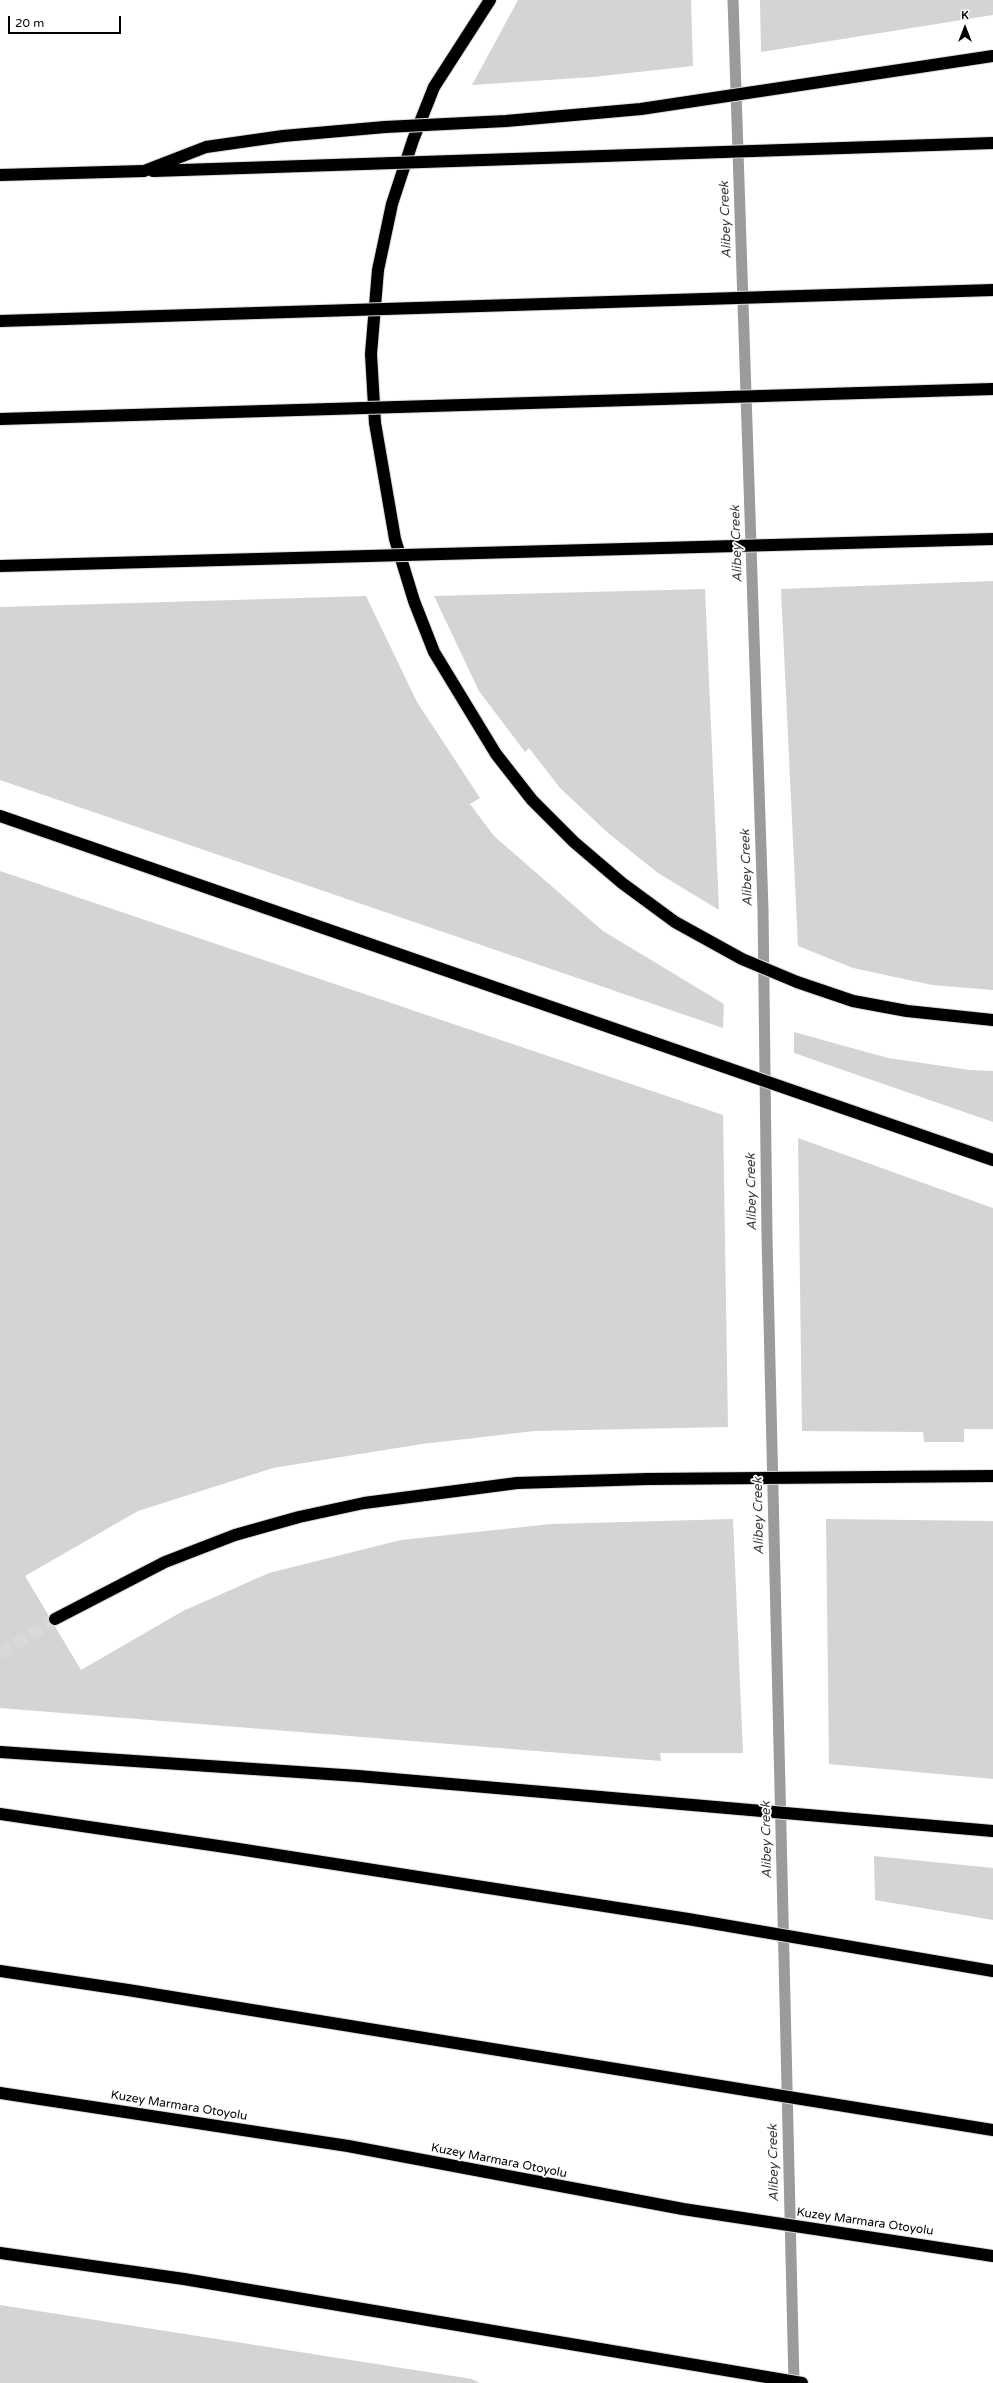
<!DOCTYPE html>
<style>
body{margin:0}
#map{position:relative;width:993px;height:2383px;overflow:hidden;background:#fff;font-family:"Varela Round",sans-serif}
canvas{display:block}
.north{position:absolute;left:945px;top:8px;width:40px;height:40px;-webkit-text-stroke:3px #fff;paint-order:stroke;rotate:0deg;font-size:11px;font-weight:700;line-height:16px;text-align:center;color:#000}
.north::after{content:'';display:block;margin:auto;width:14px;height:18px;background:#000;clip-path:polygon(50% 0,100% 100%,50% 72%,0 100%)}
.scale{position:absolute;left:8px;top:16px;width:113px;height:18px;box-sizing:border-box;border:2px solid #000;border-top:0;padding-left:5px;font-size:12px;line-height:14px;white-space:nowrap;color:#000;-webkit-text-stroke:3px #fff;paint-order:stroke}
</style>
<div id="map">
<canvas width="993" height="2383"></canvas>
<div class="north">K</div>
<div class="scale">20 m</div>
</div>
<script>
const c = document.querySelector('canvas').getContext('2d');
c.lineJoin = 'round';
function fillPath(path, color) { c.fillStyle = color; c.fill(path, 'evenodd'); }
const poly = rows => new Path2D(rows.map(r => 'M' + r).join(''));
function trace(path, color, width, dash) { c.strokeStyle = color; c.lineWidth = width; c.lineCap = dash ? 'butt' : 'round'; c.setLineDash(dash || []); c.stroke(path); }
function label(font, color, halo, rows, align = 'center') {
  c.font = font + ' "Varela Round",sans-serif'; c.lineWidth = 3.5; c.setLineDash([]); c.textBaseline = 'middle'; c.strokeStyle = halo; c.fillStyle = color; for (const [text, x, y, turn = 0] of rows) {
    c.save(); c.translate(x, y); c.rotate((+turn || 0) * Math.PI / 180); c.textAlign = isNaN(turn) ? turn : align; if (halo) c.strokeText(text, 0, 0); c.fillText(text, 0, 0); c.restore();
  }
}
fillPath(poly([
 [518,0,691,0,693,66,593,77,472,85],
 [760,0,993,0,993,15,761,52],
 [993,581,993,990,932,985,853,968,798,946,781,589],
 [705,589,719,910,658,873,608,833,560,788,529,748,525,752,479,691,434,596],
 [366,596,417,702,480,798,470,804,494,836,603,931,724,1004,723,1028,0,780,0,607],
 [0,871,723,1115,728,1427,535,1431,422,1444,273,1468,138,1511,25,1576,81,1670,183,1611,269,1573,401,1540,551,1524,733,1519,743,1753,660,1753,661,1761,0,1708],
 [794,1032,888,1058,970,1070,993,1071,993,1122,794,1053],
 [798,1138,993,1208,993,1429,964,1429,964,1442,924,1442,923,1432,802,1431],
 [826,1519,993,1521,993,1779,829,1764],
 [874,1856,993,1868,993,1920,875,1900],
 [0,2305,472,2379,480,2383,0,2383]
]), '#d4d4d4');
trace(poly([
 [733,0,763,909,767,1236,794,2383]
]), '#9b9b9b', 11);
trace(poly([
 [0,1654,55,1619]
]), '#d9d9d9', 12, [12, 6]);
const highway = poly([
 [490,0,434,87,413,140,392,204,378,270,371,354,375,423,395,539,414,601,434,652,496,754,532,800,574,842,622,883,675,922,742,959,797,982,853,1001,907,1011,993,1020],
 [0,175,144,171],
 [0,816,993,1160],
 [55,1619,165,1562,235,1535,299,1517,364,1503,517,1483,647,1479,993,1476],
 [0,1752,358,1776,993,1831],
 [0,1814,232,1848,688,1919,993,1971],
 [0,1971,128,1990,993,2130],
 [0,2093,348,2146,683,2209,993,2256],
 [0,2253,184,2279,802,2383]
]);
trace(highway, '#dbdbdb', 14);
trace(highway, '#000', 12);
const highwayBridge = poly([
 [144,171,206,147,283,136,385,127,506,121,641,109,993,56],
 [153,171,993,143],
 [0,321,993,290],
 [0,419,993,389],
 [0,566,993,539]
]);
trace(highwayBridge, '#dbdbdb', 14, []);
trace(highwayBridge, '#000', 12);
label('12px', '#000', '#fff', [
 ["Kuzey Marmara Otoyolu",179,2106,9],
 ["Kuzey Marmara Otoyolu",499,2161,11],
 ["Kuzey Marmara Otoyolu",865,2222,8]
]);
label('italic 13px', '#3c3c3c', '#fff', [
 ["Alibey Creek",726,220,-92],
 ["Alibey Creek",737,544,-92],
 ["Alibey Creek",747,868,-92],
 ["Alibey Creek",752,1192,-91],
 ["Alibey Creek",759,1516,-91],
 ["Alibey Creek",767,1840,-91],
 ["Alibey Creek",774,2163,-91]
]);
</script>
